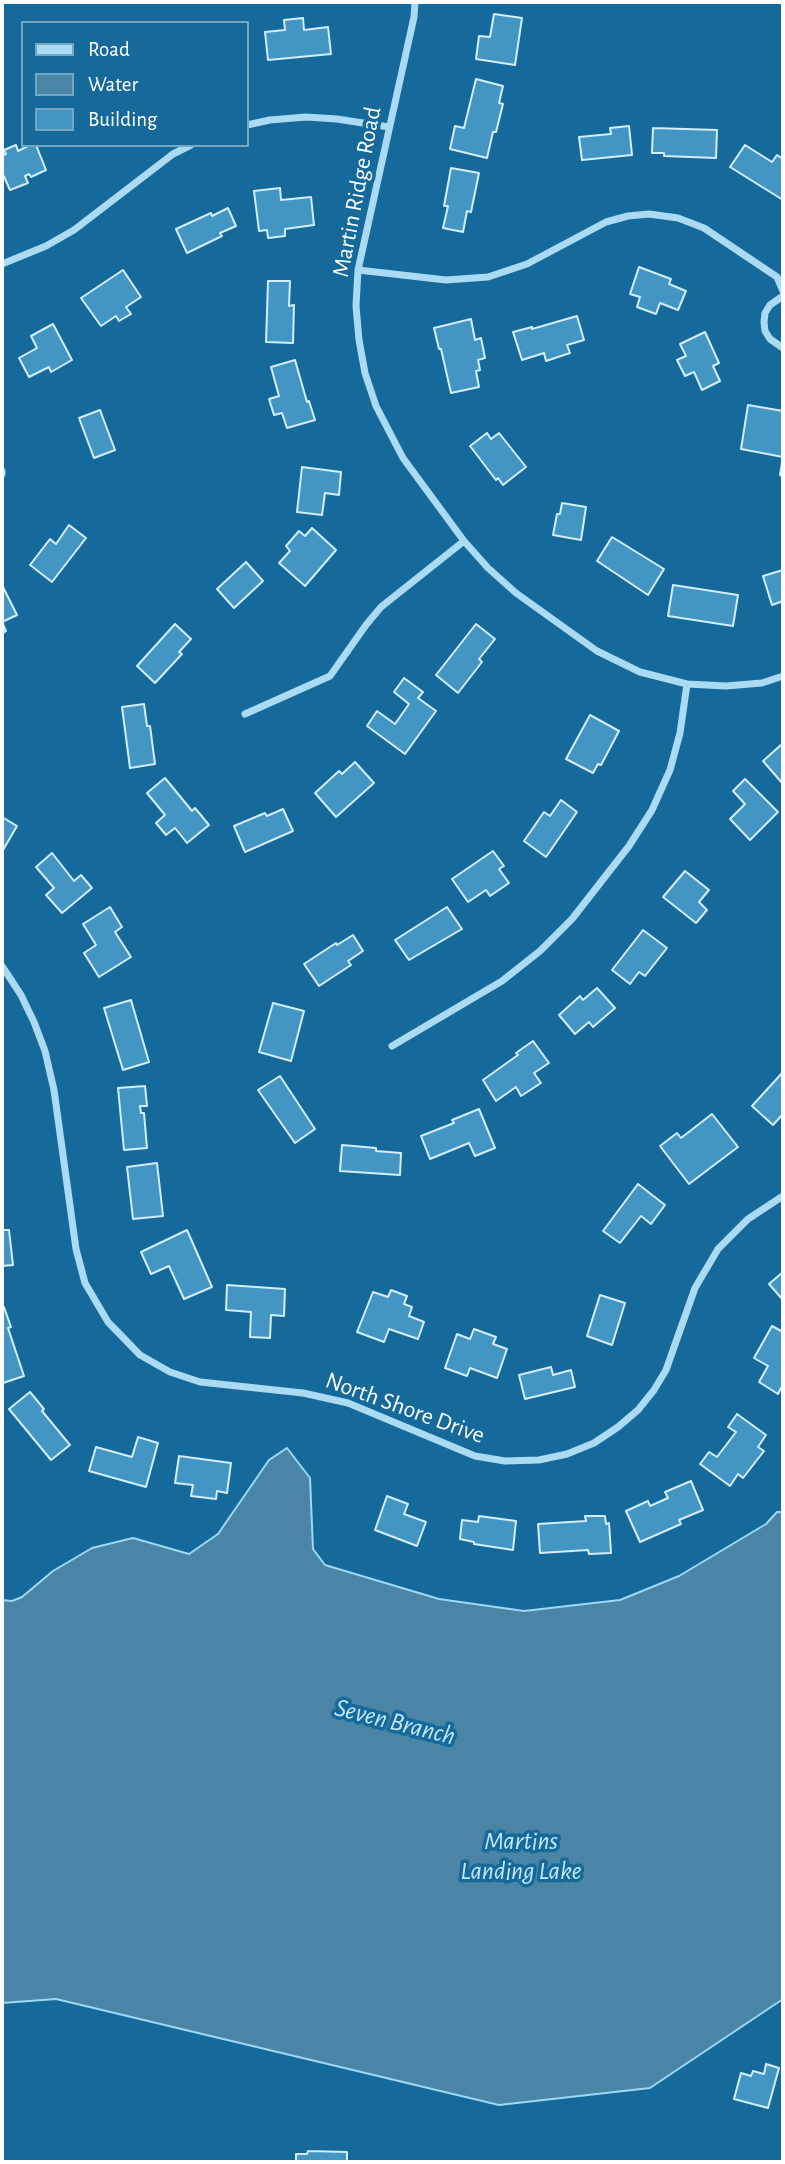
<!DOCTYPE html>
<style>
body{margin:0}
#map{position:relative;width:785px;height:2164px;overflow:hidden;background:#156a9b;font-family:"Alegreya Sans",sans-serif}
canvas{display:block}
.frame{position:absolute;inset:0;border:4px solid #fff;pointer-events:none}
.legend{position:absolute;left:21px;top:21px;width:228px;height:126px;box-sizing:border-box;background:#156a9b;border:2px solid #73a6c3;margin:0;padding:9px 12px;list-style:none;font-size:21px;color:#fff}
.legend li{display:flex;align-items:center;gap:14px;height:35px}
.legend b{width:35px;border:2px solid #73a6c3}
</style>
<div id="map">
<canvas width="785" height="2164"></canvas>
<div class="frame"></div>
<ul class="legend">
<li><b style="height:9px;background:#abdaf3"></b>Road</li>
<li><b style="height:19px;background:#4b85a6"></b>Water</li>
<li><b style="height:19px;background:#4395c4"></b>Building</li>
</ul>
</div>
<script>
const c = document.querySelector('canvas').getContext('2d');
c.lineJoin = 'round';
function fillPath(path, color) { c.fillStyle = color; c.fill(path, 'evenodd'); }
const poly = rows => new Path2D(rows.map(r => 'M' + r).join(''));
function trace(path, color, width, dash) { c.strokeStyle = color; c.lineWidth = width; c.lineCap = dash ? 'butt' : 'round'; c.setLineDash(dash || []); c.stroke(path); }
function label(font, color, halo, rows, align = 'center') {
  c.font = font + ' "Alegreya Sans",sans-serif'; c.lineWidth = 7; c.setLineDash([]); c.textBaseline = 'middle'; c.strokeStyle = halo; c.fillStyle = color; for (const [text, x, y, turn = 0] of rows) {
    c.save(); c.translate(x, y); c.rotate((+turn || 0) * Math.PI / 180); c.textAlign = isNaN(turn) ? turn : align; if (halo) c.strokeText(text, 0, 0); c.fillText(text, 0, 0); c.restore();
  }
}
const water = poly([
 [287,1448,310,1478,313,1549,325,1565,439,1599,524,1611,620,1600,679,1576,766,1524,777,1512,783,1512,783,1999,650,2088,499,2105,56,1999,2,2003,2,1600,12,1601,22,1597,53,1571,92,1548,133,1538,189,1554,218,1534,269,1460,287,1448]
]);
fillPath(water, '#4b85a6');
trace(water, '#9dd8f5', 2);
const building = poly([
 [494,14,522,18,515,65,476,59,479,36,490,37,494,14],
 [303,18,304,30,328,27,331,54,268,60,265,32,285,30,284,20,303,18],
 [476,79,503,86,499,103,503,104,496,132,493,132,487,158,450,149,455,126,464,128,476,79],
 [629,126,632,155,582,160,579,137,611,134,610,128,629,126],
 [653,128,717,130,716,158,664,156,664,153,652,153,653,128],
 [16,145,18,151,30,145,36,145,46,170,31,177,29,174,25,176,28,183,10,190,2,172,2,156,6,154,4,150,16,145],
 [745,145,772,162,777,155,783,159,783,200,730,167,745,145],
 [451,168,479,173,471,212,467,211,463,232,443,228,448,206,444,206,451,168],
 [280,188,281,200,311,197,314,225,285,229,285,236,268,238,267,230,259,231,254,191,280,188],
 [228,208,236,226,220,233,222,236,187,253,176,229,211,213,212,216,228,208],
 [639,267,671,279,669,284,686,291,678,310,660,303,656,314,637,307,640,297,630,294,639,267],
 [123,270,141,297,126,307,131,314,119,321,116,316,101,326,81,298,123,270],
 [268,281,290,281,289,306,294,305,293,343,266,342,268,281],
 [577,316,584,340,567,345,570,353,546,361,544,353,522,360,513,332,532,327,532,329,577,316],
 [471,319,475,340,481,338,485,358,478,360,480,370,476,371,479,387,451,393,441,349,439,349,434,328,471,319],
 [53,324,72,360,51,372,49,367,29,377,19,358,37,348,31,336,53,324],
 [705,332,719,363,713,366,720,381,702,390,694,372,685,376,677,360,686,356,680,344,705,332],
 [295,360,307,402,309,401,315,420,287,428,282,413,274,415,269,399,279,396,271,367,295,360],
 [748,405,783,411,783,476,780,475,783,457,741,449,748,405],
 [100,410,115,450,94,458,79,418,100,410],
 [487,433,491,439,499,433,526,467,503,485,498,478,496,480,470,446,487,433],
 [302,467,341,472,339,495,325,493,322,515,297,512,302,467],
 [562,503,586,507,581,540,553,535,557,514,560,514,562,503],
 [69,525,86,538,52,582,30,565,50,539,56,544,69,525],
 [312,528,336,550,305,586,279,563,290,551,286,546,299,531,305,536,312,528],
 [612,537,664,569,648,595,597,561,612,537],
 [246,562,263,581,234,608,217,589,246,562],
 [783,570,783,601,772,605,763,576,783,570],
 [673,585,738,595,733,626,668,616,673,585],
 [3,587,17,615,2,622,6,631,2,634,2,588,3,587],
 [175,624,191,639,179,652,182,654,155,683,137,666,175,624],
 [476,624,495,639,479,659,482,662,458,693,436,675,476,624],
 [404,678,423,692,418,698,436,711,405,754,367,726,377,711,395,724,409,704,394,692,404,678],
 [144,704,147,726,150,726,155,764,130,768,122,707,144,704],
 [590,715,619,731,601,765,598,764,593,773,566,759,590,715],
 [782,744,783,745,783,784,763,761,782,744],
 [355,762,374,783,336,817,315,793,339,771,342,774,355,762],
 [165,778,192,811,195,808,209,825,187,843,175,828,166,835,156,823,165,815,147,793,165,778],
 [745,779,778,812,750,840,730,819,745,804,733,791,745,779],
 [561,800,577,812,546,857,524,841,544,812,550,816,561,800],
 [283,809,293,831,245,852,234,826,265,813,267,816,283,809],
 [2,817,17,826,3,850,2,850,2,817],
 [493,851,504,866,499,869,509,883,490,896,486,890,468,902,452,879,493,851],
 [52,853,74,881,81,875,92,888,62,913,46,895,54,888,36,867,52,853],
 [685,871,709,890,699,902,707,910,696,923,663,897,685,871],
 [110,907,122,927,115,932,131,957,99,977,84,953,96,945,83,924,110,907],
 [447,907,462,929,409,960,395,940,447,907],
 [643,930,667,948,645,976,639,972,630,984,612,970,643,930],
 [353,935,363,951,348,961,351,965,319,986,304,964,336,943,337,945,353,935],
 [597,988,615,1008,593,1027,589,1022,575,1034,559,1015,580,996,583,1000,597,988],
 [131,1000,149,1062,123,1070,104,1008,131,1000],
 [273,1003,304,1011,291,1061,259,1052,273,1003],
 [533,1041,549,1063,534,1073,541,1083,521,1096,516,1087,496,1101,483,1080,518,1055,516,1053,533,1041],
 [783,1072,783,1114,773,1125,752,1106,783,1072],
 [280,1076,315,1129,295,1143,258,1090,280,1076],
 [145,1086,147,1106,140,1106,141,1113,144,1113,147,1148,124,1150,118,1088,145,1086],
 [479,1109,495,1148,475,1156,469,1143,430,1159,421,1136,454,1123,452,1120,479,1109],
 [712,1114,738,1147,689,1184,660,1146,677,1133,681,1138,712,1114],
 [342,1145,376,1148,376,1151,401,1153,400,1175,340,1171,342,1145],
 [157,1163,163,1216,133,1219,127,1167,157,1163],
 [638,1184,665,1205,651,1224,641,1216,620,1243,603,1231,638,1184],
 [2,1230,9,1230,13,1265,2,1266,2,1230],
 [187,1230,212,1287,184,1299,169,1266,151,1274,141,1252,187,1230],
 [783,1272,783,1300,769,1284,783,1272],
 [227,1285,285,1289,284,1316,271,1315,270,1338,250,1337,251,1312,226,1310,227,1285],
 [391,1290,407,1296,404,1304,412,1307,409,1316,424,1322,418,1339,389,1329,384,1342,357,1332,373,1292,388,1297,391,1290],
 [600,1295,625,1303,612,1345,587,1336,600,1295],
 [4,1307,11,1327,8,1328,24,1376,3,1383,2,1308,4,1307],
 [772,1326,783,1332,783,1384,778,1394,759,1382,768,1366,754,1358,772,1326],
 [474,1329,496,1337,493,1344,507,1349,497,1378,470,1368,467,1376,445,1368,457,1334,470,1339,474,1329],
 [551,1367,553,1375,571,1370,575,1387,525,1399,519,1375,551,1367],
 [30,1392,44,1409,42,1411,70,1445,51,1460,9,1409,30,1392],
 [737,1414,766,1435,758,1447,764,1451,743,1478,738,1474,730,1486,700,1464,709,1452,717,1457,736,1432,728,1427,737,1414],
 [138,1437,158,1443,146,1487,89,1471,96,1447,132,1457,138,1437],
 [179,1456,231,1463,227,1493,217,1491,216,1499,191,1496,193,1485,175,1483,179,1456],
 [691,1481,703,1510,679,1520,681,1524,640,1542,626,1511,648,1501,650,1506,668,1498,665,1492,691,1481],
 [387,1496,408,1504,404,1514,426,1522,417,1546,375,1530,387,1496],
 [479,1516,516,1521,513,1550,474,1544,474,1542,460,1539,462,1520,478,1522,479,1516],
 [585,1516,605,1516,606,1524,609,1523,611,1553,589,1554,588,1550,540,1553,538,1524,586,1521,585,1516],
 [766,2064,779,2068,768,2108,734,2099,741,2073,751,2076,753,2071,764,2074,766,2064],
 [308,2151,347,2152,347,2162,280,2162,296,2161,296,2154,307,2154,308,2151]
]);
fillPath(building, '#4395c4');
trace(building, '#d3eefd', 2);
trace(poly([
 [415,2,414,17,358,270,356,306,359,340,365,373,376,406,403,458,464,541,488,568,516,593,597,651,640,672,687,684,726,686,762,683,783,676],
 [247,125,270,120,306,117,337,119,389,127],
 [2,264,46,246,74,230,173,154,191,145],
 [358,270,446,280,488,277,527,264,606,222,628,216,649,214,678,218,704,228,777,277,783,291],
 [783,296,770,305,765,313,764,322,765,331,770,339,783,348],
 [2,471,2,474],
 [245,714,330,676,366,625,381,607,464,541],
 [2,966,21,995,34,1022,45,1051,54,1090,76,1249,85,1283,108,1322,140,1355,170,1372,200,1382,303,1393,348,1403,475,1456,505,1461,539,1460,567,1454,594,1443,618,1427,638,1410,654,1390,666,1370,695,1288,718,1249,748,1219,783,1196],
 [392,1046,502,981,540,951,572,919,629,846,652,810,670,770,680,733,687,684]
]), '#abdaf3', 7);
label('24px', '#fff', '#156a9b', [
 ["Martin Ridge Road",357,192,-79],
 ["North Shore Drive",405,1408,20]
]);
label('italic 26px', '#c5e8fa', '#156a9b', [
 ["Seven Branch",395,1722,14],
 ["Martins",521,1841],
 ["Landing Lake",521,1871]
]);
</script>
